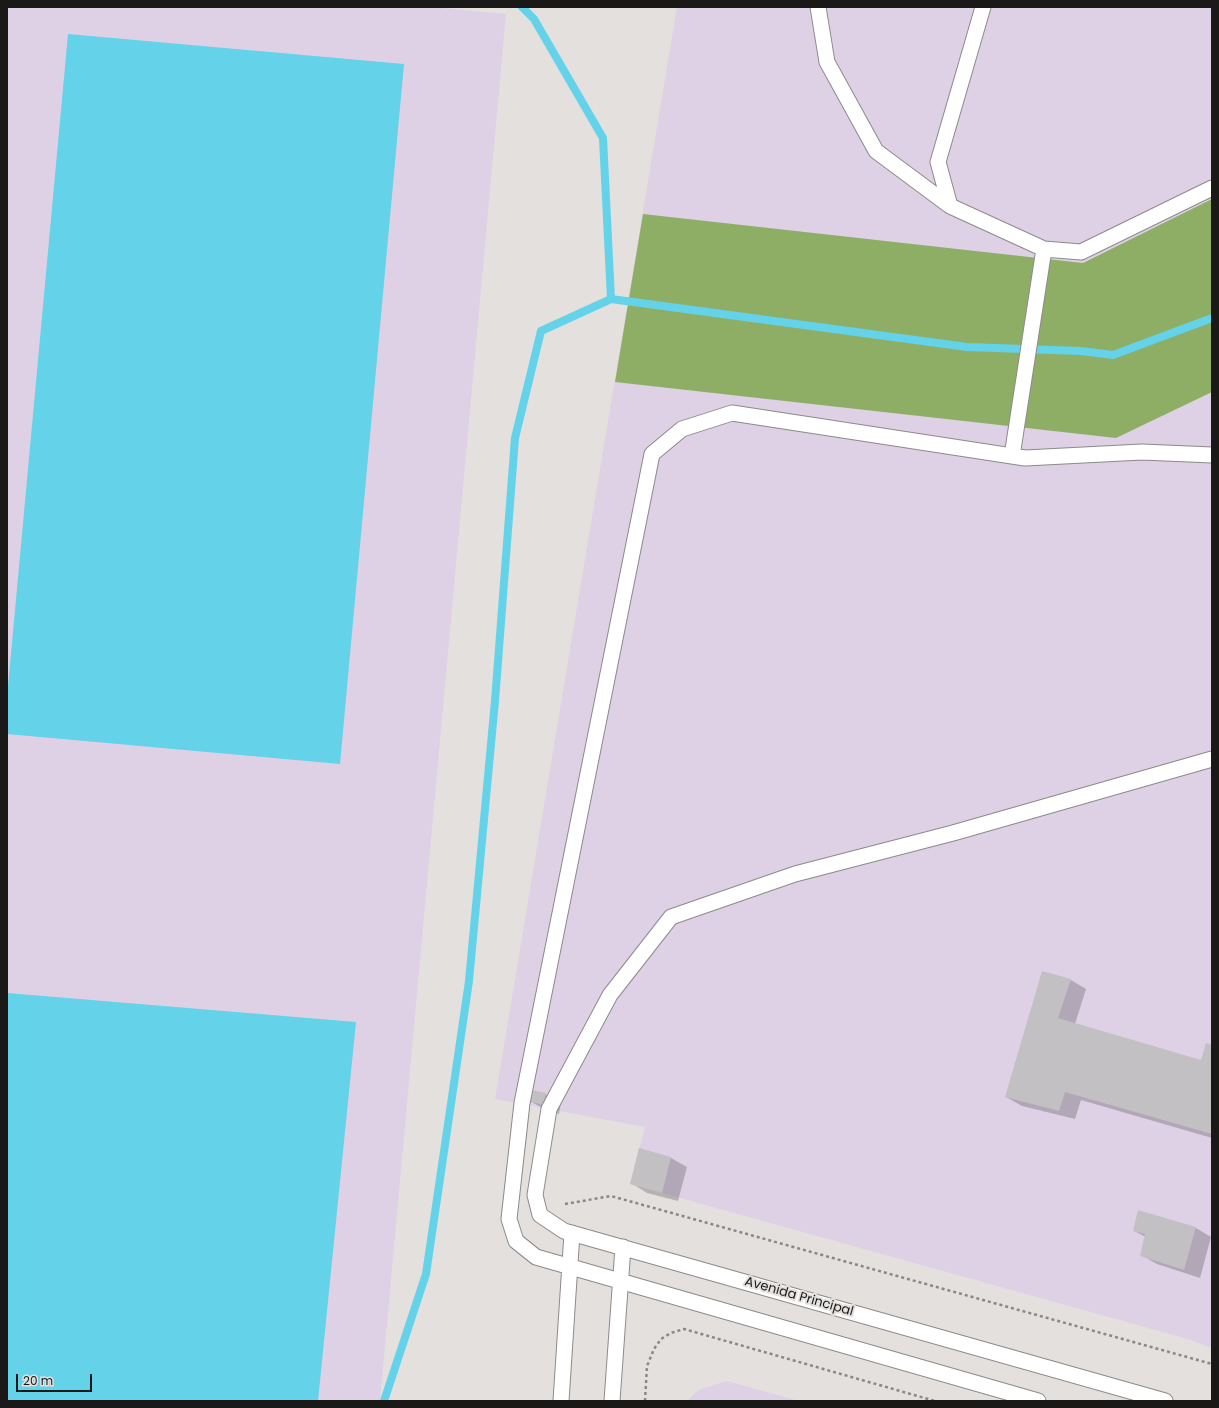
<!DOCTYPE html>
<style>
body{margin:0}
#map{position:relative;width:1219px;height:1408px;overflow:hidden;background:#e3e0de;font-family:Poppins,sans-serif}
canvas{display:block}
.frame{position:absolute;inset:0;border:8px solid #1a1918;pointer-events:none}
.scale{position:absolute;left:16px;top:1374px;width:76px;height:18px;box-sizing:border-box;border:2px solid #1a1918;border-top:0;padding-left:5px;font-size:12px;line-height:14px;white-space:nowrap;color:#1a1918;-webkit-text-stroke:3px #e3e0de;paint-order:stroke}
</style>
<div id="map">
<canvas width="1219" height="1408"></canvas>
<div class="frame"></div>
<div class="scale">20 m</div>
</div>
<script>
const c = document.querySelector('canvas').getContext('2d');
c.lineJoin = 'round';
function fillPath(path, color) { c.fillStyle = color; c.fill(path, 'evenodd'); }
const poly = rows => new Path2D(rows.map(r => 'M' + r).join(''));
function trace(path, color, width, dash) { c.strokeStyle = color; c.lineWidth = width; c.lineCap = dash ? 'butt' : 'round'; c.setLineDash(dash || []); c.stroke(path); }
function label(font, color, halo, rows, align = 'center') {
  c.font = font + ' Poppins,sans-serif'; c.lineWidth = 4; c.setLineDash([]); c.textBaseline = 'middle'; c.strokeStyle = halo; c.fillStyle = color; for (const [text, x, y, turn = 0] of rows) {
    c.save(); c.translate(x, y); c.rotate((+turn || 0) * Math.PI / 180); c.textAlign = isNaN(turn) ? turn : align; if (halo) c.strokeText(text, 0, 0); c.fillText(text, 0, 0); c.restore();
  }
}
fillPath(poly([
 [7,7,432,7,506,14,380,1401,7,1401],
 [677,7,1212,7,1212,1348,1188,1339,630,1184,645,1127,495,1099],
 [727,1381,799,1401,687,1401,698,1390]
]), '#ded1e5');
fillPath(poly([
 [1212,199,1212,392,1116,438,615,382,643,214,1083,263]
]), '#8eae66');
fillPath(poly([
 [68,34,404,64,340,764,7,734,7,697],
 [7,993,356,1022,318,1401,7,1401]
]), '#64d2e9');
fillPath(poly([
 [1071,980,1086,989,1075,1024,1202,1061,1212,1046,1212,1138,1081,1100,1075,1119,1022,1106,1006,1097],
 [545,1094,561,1103,559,1114,546,1110,530,1101],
 [640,1149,671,1158,687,1167,678,1201,647,1193,631,1183],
 [1196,1228,1211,1237,1200,1278,1157,1264,1141,1255,1146,1237,1134,1231]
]), '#0003');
trace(poly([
 [522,7,534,19,603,138,611,299,967,347,1081,351,1113,355,1212,318],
 [384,1401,426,1274,469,981,495,701,515,438,541,331,611,299]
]), '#64d2e9', 8);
fillPath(poly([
 [1042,971,1071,979,1058,1018,1201,1060,1206,1043,1212,1045,1212,1134,1065,1092,1059,1111,1005,1097],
 [532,1090,546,1093,543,1105,529,1101],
 [639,1148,671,1157,662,1193,630,1184],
 [1138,1210,1196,1227,1184,1270,1140,1256,1145,1234,1133,1231]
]), '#c2c0c2');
const service = poly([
 [818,7,827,62,876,151,950,206],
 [983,7,938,162,950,206,1044,249],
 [1012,456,1044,249,1081,252,1212,188],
 [561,1401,572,1233],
 [612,1401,623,1247],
 [1038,1401,536,1257,516,1241,509,1219,522,1103,652,454,682,429,732,413,1025,458,1142,452,1212,455],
 [1165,1401,564,1231,540,1215,535,1195,549,1109,610,995,671,917,795,874,953,833,1212,759]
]);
trace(service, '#8d8a89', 17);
trace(poly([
 [565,1204,611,1196,1212,1364],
 [645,1401,647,1366,654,1349,661,1339,671,1333,684,1329,935,1401]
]), '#8a8886', 2.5, [3, 3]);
trace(service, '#fff', 15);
label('13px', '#1a1918', '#e3e0de', [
 ["Avenida Principal",799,1297,16]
]);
</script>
